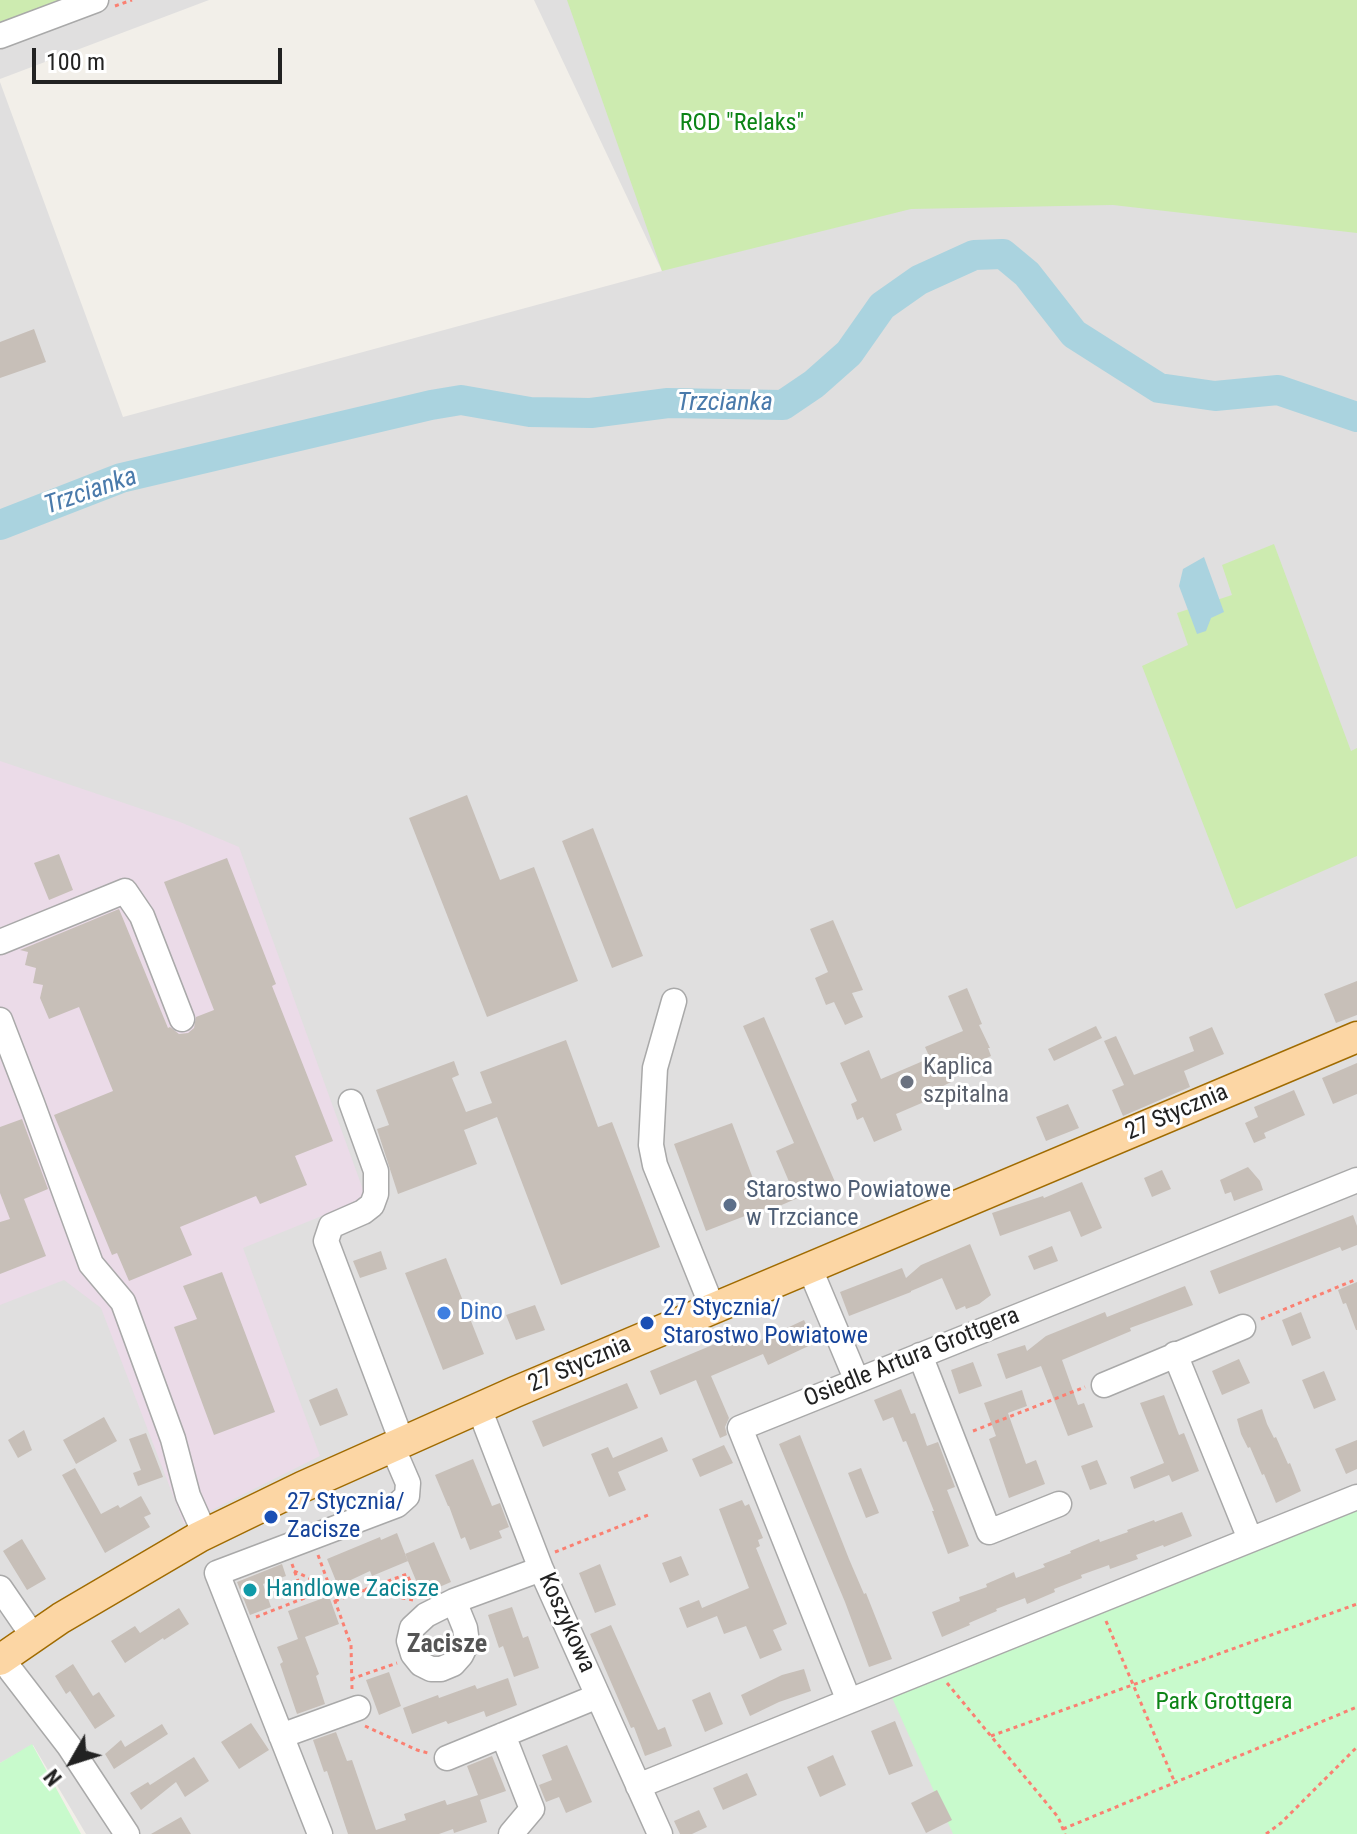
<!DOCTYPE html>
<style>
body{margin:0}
#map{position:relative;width:1357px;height:1834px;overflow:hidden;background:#f2efe9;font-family:"Roboto Condensed",sans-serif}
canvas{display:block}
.north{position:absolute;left:32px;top:1722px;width:80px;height:80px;-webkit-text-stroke:6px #fff;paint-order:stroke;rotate:231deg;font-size:22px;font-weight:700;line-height:32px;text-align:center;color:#222}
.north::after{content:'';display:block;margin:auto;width:28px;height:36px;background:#222;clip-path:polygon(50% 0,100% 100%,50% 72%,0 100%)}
.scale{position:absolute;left:32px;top:48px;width:250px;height:36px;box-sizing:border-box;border:4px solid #222;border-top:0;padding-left:10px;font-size:24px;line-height:28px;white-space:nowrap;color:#222;-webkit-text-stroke:6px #fff;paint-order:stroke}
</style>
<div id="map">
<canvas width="1357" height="1834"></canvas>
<div class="north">N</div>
<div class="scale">100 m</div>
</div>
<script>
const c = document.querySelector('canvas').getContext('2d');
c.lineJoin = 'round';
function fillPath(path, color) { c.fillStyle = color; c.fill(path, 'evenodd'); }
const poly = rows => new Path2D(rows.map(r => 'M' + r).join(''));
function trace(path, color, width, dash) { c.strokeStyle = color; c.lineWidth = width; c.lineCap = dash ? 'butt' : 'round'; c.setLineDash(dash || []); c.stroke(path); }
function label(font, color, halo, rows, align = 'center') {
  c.font = font + ' "Roboto Condensed",sans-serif'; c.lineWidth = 6; c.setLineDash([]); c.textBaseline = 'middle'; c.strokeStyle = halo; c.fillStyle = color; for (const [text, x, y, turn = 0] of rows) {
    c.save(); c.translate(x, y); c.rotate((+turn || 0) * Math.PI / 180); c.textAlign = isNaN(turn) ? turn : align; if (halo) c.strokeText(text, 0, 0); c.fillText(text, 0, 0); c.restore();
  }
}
fillPath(poly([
 [0,0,209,0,0,79],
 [534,0,1357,0,1357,1834,86,1834,33,1745,0,1763,0,82,123,417,662,271]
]), '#e0dfdf');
fillPath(poly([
 [0,761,180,822,239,847,366,1198,243,1248,320,1456,184,1524,101,1308,64,1280,0,1305]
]), '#ebdbe8');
fillPath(poly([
 [0,0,66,0,0,25],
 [567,0,1357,0,1357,233,1113,205,911,209,662,271],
 [1274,544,1351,751,1357,748,1357,856,1236,909,1142,666,1188,645,1177,613,1232,595,1222,565]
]), '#cdebb0');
fillPath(poly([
 [1357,1510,1357,1834,953,1834,890,1693],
 [32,1744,81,1834,0,1834,0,1763]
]), '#c8facc');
fillPath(poly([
 [1204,557,1224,612,1211,618,1206,631,1197,634,1179,586,1183,569]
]), '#aad3df');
trace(poly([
 [0,525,121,478,431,405,461,400,530,412,591,413,668,403,783,405,814,384,849,353,882,306,919,280,974,255,1003,254,1027,274,1074,334,1159,388,1215,396,1278,390,1357,417]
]), '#aad3df', 30);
fillPath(poly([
 [34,329,46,362,0,378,0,342],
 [467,795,500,880,534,867,578,981,487,1017,409,818],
 [593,828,643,956,612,968,562,841],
 [59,854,73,890,49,900,34,863],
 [227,858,276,984,272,986,333,1141,295,1156,307,1185,260,1204,256,1196,180,1227,192,1255,129,1281,117,1253,112,1255,54,1115,113,1091,79,1007,49,1019,40,998,43,985,33,983,36,968,25,965,28,952,20,950,119,909,168,1028,170,1027,179,1034,188,1033,194,1028,196,1017,214,1010,164,882],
 [833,920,863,990,852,993,863,1017,845,1025,834,1002,826,1005,815,978,828,972,810,929],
 [1357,981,1357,1015,1336,1023,1324,994],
 [967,988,982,1024,979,1025,990,1048,988,1048,991,1056,950,1074,953,1081,943,1086,944,1089,930,1096,931,1099,896,1114,902,1130,874,1142,863,1117,857,1120,851,1104,857,1101,840,1063,869,1050,881,1079,930,1058,925,1047,963,1031,948,996],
 [764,1017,835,1182,770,1210,769,1208,763,1209,706,1231,674,1144,732,1123,760,1197,790,1184,776,1151,794,1143,743,1026],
 [1096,1026,1102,1038,1054,1061,1048,1049],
 [1212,1027,1224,1054,1184,1071,1190,1087,1123,1116,1112,1090,1124,1085,1104,1041,1116,1036,1134,1075,1194,1051,1189,1037],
 [566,1040,598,1127,612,1122,660,1247,561,1285,497,1117,464,1130,477,1164,398,1194,377,1129,389,1125,376,1090,454,1061,459,1075,452,1078,466,1112,492,1103,480,1072],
 [1357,1063,1357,1094,1333,1104,1322,1078],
 [1294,1090,1305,1115,1264,1133,1266,1138,1254,1143,1245,1123,1258,1117,1254,1107],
 [1068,1104,1079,1128,1046,1141,1036,1117],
 [22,1119,48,1189,24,1199,46,1256,0,1274,0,1222,10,1219,0,1193,0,1127],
 [1248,1167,1260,1181,1263,1190,1234,1201,1231,1192,1225,1194,1220,1180],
 [1162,1170,1171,1189,1152,1197,1144,1178],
 [1082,1182,1102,1228,1081,1237,1070,1211,1000,1236,992,1213,1043,1196,1044,1198],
 [1353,1215,1357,1226,1357,1245,1342,1251,1340,1247,1219,1294,1210,1271],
 [970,1244,991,1295,979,1304,966,1309,965,1306,956,1310,942,1278,911,1291,911,1292,849,1316,840,1292,902,1268,906,1278,921,1265],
 [1052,1246,1058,1261,1034,1270,1028,1256],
 [381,1251,387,1269,360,1278,353,1261],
 [446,1258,484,1354,443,1370,405,1273],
 [222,1272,275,1412,214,1435,174,1327,197,1319,183,1286],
 [1357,1282,1357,1330,1356,1330,1346,1303,1343,1304,1338,1290],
 [1185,1286,1193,1305,1130,1328,1131,1331,1062,1360,1078,1405,1084,1403,1093,1427,1068,1436,1041,1366,1006,1379,997,1354,1025,1345,1027,1351,1046,1336,1105,1312,1107,1317],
 [535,1305,545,1330,516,1340,506,1315],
 [1301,1312,1311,1338,1292,1346,1282,1320],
 [804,1320,815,1343,768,1365,763,1354,711,1376,729,1418,725,1427,727,1435,720,1438,696,1380,660,1395,650,1371,751,1329,757,1342],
 [1239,1359,1250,1383,1222,1395,1212,1371],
 [973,1362,982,1386,959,1394,951,1370],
 [1324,1371,1336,1400,1314,1409,1302,1380],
 [627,1383,638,1408,543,1447,532,1421],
 [337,1388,348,1415,320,1426,309,1400],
 [901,1389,911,1414,915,1413,927,1446,938,1442,955,1487,947,1490,969,1546,948,1554,932,1511,934,1511,906,1441,903,1442,893,1417,883,1421,874,1400],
 [1022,1390,1027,1406,1008,1413,1026,1464,1036,1460,1045,1484,1009,1498,989,1439,996,1436,984,1403],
 [1164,1395,1179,1435,1184,1433,1199,1471,1172,1482,1169,1475,1134,1489,1130,1477,1164,1463,1140,1403],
 [1262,1409,1267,1424,1274,1438,1276,1437,1288,1464,1290,1463,1301,1491,1276,1503,1264,1474,1262,1475,1250,1447,1248,1448,1241,1434,1237,1419],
 [104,1417,117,1441,76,1464,63,1440],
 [24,1430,32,1450,18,1458,8,1440],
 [146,1433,163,1477,138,1486,133,1473,141,1470,129,1439],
 [800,1435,849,1559,864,1594,866,1593,892,1659,869,1667,845,1602,779,1444],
 [662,1437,668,1451,618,1472,626,1490,609,1497,591,1454,608,1447,613,1458],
 [1357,1440,1357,1469,1346,1474,1335,1449],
 [724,1445,733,1463,700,1477,692,1459],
 [473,1459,492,1506,500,1503,509,1527,499,1531,502,1538,470,1550,465,1537,461,1539,449,1506,448,1506,435,1475],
 [1097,1460,1107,1484,1090,1490,1081,1466],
 [75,1468,101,1514,118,1505,120,1508,141,1496,151,1514,144,1517,150,1527,105,1553,62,1475],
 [861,1468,879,1513,866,1518,848,1473],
 [742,1500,745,1506,749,1504,763,1538,758,1540,760,1546,756,1548,787,1624,773,1630,782,1650,760,1659,746,1626,724,1634,717,1616,687,1628,679,1608,699,1600,702,1608,749,1588,719,1509],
 [1182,1512,1192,1536,1164,1547,1163,1545,1136,1555,1138,1559,1110,1569,1109,1565,1081,1575,1082,1578,1054,1589,1055,1592,1027,1604,1025,1598,996,1609,997,1611,969,1623,970,1625,942,1637,932,1612,960,1601,959,1597,987,1587,986,1584,1014,1572,1016,1578,1045,1567,1043,1564,1071,1553,1070,1551,1099,1539,1100,1542,1128,1532,1127,1530,1154,1520,1155,1522],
 [397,1533,408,1561,372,1576,370,1571,338,1586,327,1559,380,1537,381,1540],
 [22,1539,46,1579,27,1590,3,1551],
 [434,1542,451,1582,437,1588,435,1584,420,1590,405,1554],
 [681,1556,689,1575,670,1583,662,1563],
 [282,1564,286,1576,263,1584,271,1607,250,1615,237,1582],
 [600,1564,616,1605,595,1613,579,1573],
 [329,1596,339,1624,305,1637,319,1674,316,1676,325,1704,297,1714,280,1664,283,1662,277,1647,298,1639,288,1611],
 [512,1607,523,1638,528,1636,539,1668,514,1677,503,1646,499,1648,488,1615],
 [179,1608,189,1624,164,1640,163,1638,125,1663,111,1641,135,1626,140,1633],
 [611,1625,658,1730,665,1727,672,1746,645,1756,634,1727,631,1728,590,1634],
 [73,1664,93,1696,99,1692,115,1716,95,1729,70,1691,66,1694,55,1676],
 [804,1669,811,1691,779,1702,750,1716,741,1695,782,1675],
 [389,1672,401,1706,379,1715,366,1680],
 [508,1678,517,1705,486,1717,484,1711,448,1724,446,1721,412,1734,403,1708,438,1695,439,1698,475,1685,477,1689],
 [710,1692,723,1724,705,1732,692,1700],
 [895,1721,913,1766,889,1775,871,1731],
 [251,1723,269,1750,239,1769,221,1742],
 [162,1724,168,1734,114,1769,105,1754,121,1740,125,1747],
 [336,1732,347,1761,352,1760,376,1830,406,1820,404,1814,445,1800,447,1805,478,1795,467,1766,492,1756,506,1791,480,1800,487,1822,454,1833,453,1829,439,1834,348,1834,327,1771,324,1772,313,1740],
 [567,1745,592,1802,566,1813,559,1797,546,1802,539,1785,552,1780,542,1755],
 [833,1755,846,1785,820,1797,807,1767],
 [194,1757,209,1781,185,1797,176,1782,141,1810,130,1793,148,1782,150,1785],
 [747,1773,757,1795,723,1810,713,1788],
 [937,1790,952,1820,926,1833,911,1803],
 [699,1810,707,1827,692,1834,680,1834,674,1821],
 [181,1817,191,1834,151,1834]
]), '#c7bfb8');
const minor = poly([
 [0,36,96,0],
 [0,942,125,891,142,916,182,1019],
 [674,1001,655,1068,651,1145,655,1165,713,1309],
 [0,1020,32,1103,91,1264,123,1302,173,1439,188,1496,205,1534],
 [351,1102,376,1171,376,1194,372,1205,363,1212,331,1226,326,1241,402,1442],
 [810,1269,857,1381],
 [1175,1354,1250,1539],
 [920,1355,989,1532,1059,1504],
 [1104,1385,1243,1327],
 [479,1408,541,1569,660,1834],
 [0,1588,33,1636],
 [454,1601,465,1628,467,1643,461,1655,453,1664,441,1669,431,1669,421,1664,413,1654,409,1641,412,1628,426,1615,454,1601,541,1569],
 [2,1659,69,1746,127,1834],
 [849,1701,740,1428,1357,1180],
 [503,1735,532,1809,511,1834],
 [281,1736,358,1708],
 [447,1758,598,1696],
 [638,1786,1357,1497],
 [320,1834,217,1573,397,1505,407,1496,408,1483,392,1446]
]);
const major = poly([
 [0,1660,61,1618,199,1537,302,1487,515,1392,1357,1037]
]);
trace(minor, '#a9a9a9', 27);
trace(major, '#a06b00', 33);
trace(poly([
 [115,6,132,0],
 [1261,1319,1357,1279],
 [973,1431,1085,1387],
 [555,1552,648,1515],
 [318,1555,351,1645,352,1689],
 [292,1564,304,1598],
 [294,1571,330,1588,367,1591,413,1600],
 [335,1601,407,1574,417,1599],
 [256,1617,330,1588],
 [1106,1621,1175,1783],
 [351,1679,397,1663],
 [947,1683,1058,1817,1065,1834],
 [365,1726,417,1750,428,1753],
 [991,1736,1357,1604],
 [1063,1829,1357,1707],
 [1266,1834,1281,1823,1357,1747]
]), '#fa8072', 3, [4, 4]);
trace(minor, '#fff', 24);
trace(major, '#fcd6a4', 30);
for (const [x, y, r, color] of [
 [907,1082,8,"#6b7280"],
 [730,1205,8,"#5c6f8a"],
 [444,1313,8,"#3f7fe0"],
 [647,1323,8,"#1a4fb4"],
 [271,1517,8,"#1a4fb4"],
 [250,1590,8,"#0f9aa8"]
]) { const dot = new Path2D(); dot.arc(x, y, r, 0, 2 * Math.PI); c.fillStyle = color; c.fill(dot); trace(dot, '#fff', 3); }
label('24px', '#0c8416', '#fff', [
 ["ROD \"Relaks\"",742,124],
 ["Park Grottgera",1224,1703]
]);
label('24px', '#5b616d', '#fff', [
 ["Kaplica",923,1068],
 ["szpitalna",923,1096]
], 'left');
label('24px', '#222', '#fff', [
 ["27 Stycznia",1177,1113,-23],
 ["Osiedle Artura Grottgera",912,1358,-22],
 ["27 Stycznia",580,1365,-23],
 ["Koszykowa",566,1623,66]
]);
label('24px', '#4e5e75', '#fff', [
 ["Starostwo Powiatowe",746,1191],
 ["w Trzciance",746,1219]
], 'left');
label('24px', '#164399', '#fff', [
 ["27 Stycznia/",663,1309],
 ["Starostwo Powiatowe",663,1337],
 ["27 Stycznia/",287,1503],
 ["Zacisze",287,1531]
], 'left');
label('24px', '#366cbe', '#fff', [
 ["Dino",460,1313]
], 'left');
label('24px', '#0d838f', '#fff', [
 ["Handlowe Zacisze",266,1590]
], 'left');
label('italic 26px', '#4a7aab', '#fff', [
 ["Trzcianka",725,403],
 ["Trzcianka",91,492,-19]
]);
label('bold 26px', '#555', '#fff', [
 ["Zacisze",447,1645]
]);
</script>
